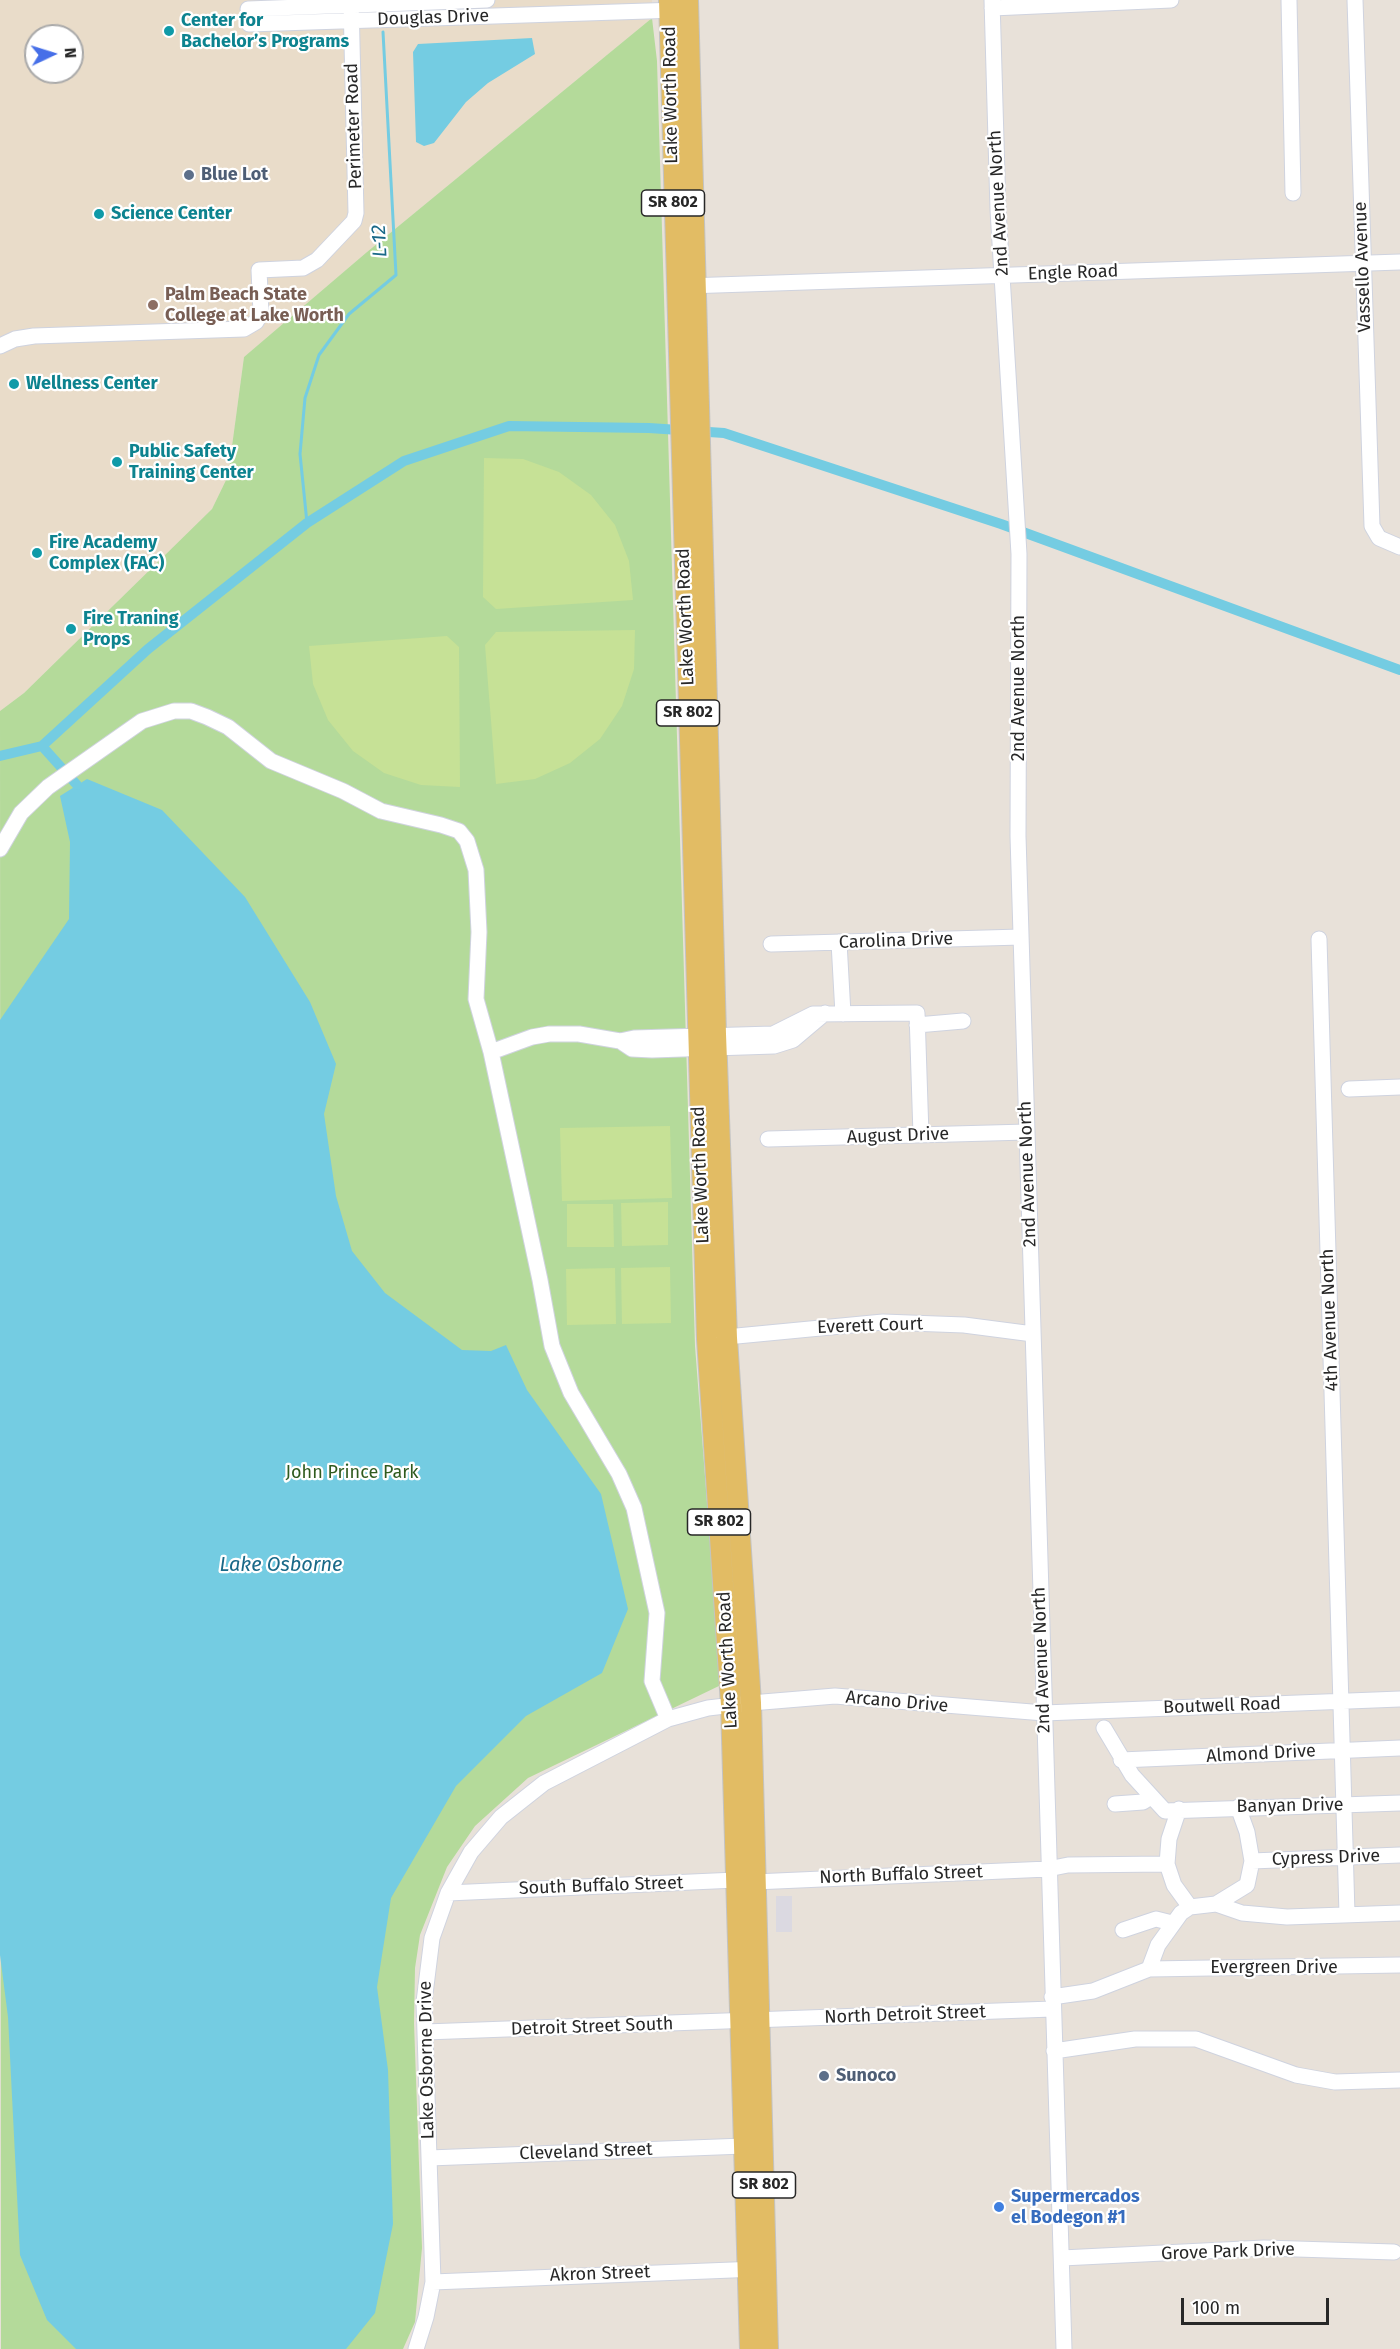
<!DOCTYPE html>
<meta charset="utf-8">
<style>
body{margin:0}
#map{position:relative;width:1400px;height:2349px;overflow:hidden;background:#e8e1d9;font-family:"Fira Sans",sans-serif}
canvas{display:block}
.north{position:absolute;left:24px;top:24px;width:60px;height:60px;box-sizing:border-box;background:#fff;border:2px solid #a9a9a9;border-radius:50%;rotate:86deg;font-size:16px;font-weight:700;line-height:24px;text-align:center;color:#272727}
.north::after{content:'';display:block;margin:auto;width:21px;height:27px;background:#466fe8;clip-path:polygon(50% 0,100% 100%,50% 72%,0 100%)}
.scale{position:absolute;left:1181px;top:2298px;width:148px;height:27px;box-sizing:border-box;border:3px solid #272727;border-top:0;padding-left:8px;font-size:18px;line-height:21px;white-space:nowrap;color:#272727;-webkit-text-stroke:4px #fff;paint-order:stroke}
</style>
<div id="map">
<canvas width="1400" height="2349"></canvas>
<div class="north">N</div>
<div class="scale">100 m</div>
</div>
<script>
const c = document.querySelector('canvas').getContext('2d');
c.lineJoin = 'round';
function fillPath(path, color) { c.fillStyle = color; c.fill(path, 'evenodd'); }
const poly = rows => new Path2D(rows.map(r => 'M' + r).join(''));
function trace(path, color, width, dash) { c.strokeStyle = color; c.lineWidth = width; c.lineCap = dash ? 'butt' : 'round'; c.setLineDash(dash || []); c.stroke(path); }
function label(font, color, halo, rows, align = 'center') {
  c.font = font + ' "Fira Sans",sans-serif'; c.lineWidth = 4.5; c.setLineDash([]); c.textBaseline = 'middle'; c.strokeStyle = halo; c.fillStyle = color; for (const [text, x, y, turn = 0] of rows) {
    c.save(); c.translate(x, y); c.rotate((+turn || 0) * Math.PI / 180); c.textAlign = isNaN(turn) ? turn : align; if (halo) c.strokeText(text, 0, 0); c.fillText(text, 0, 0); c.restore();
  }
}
fillPath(poly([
 [776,1896,792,1896,792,1932,776,1932]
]), '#dbd9e1');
fillPath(poly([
 [0,0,652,0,652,18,367,252,244,357,228,476,212,509,24,693,0,711],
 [36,36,72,36,72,72,36,72]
]), '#e9dcc9');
fillPath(poly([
 [652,18,657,61,695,1346,721,1685,528,1778,475,1826,447,1867,420,1935,415,1968,414,2023,422,2248,415,2322,403,2349,1,2349,0,711,24,693,212,509,228,476,244,357,367,252]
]), '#b4da9a');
fillPath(poly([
 [484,458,523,459,559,472,591,495,615,525,629,561,633,600,496,609,483,597],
 [635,630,634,669,622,706,600,739,570,763,535,779,496,784,485,645,496,632],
 [447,636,459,647,460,787,421,785,384,773,353,751,328,720,313,684,309,646],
 [670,1126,672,1198,562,1201,560,1128],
 [668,1202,668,1245,622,1246,621,1203],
 [567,1204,613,1204,614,1247,567,1247],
 [670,1267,671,1323,622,1324,621,1268],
 [615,1268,616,1324,567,1325,566,1269]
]), '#c6e196');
fillPath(poly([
 [532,38,535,54,488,83,466,102,434,143,424,146,416,142,413,52,418,44],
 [87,779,162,810,245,897,310,1002,336,1064,324,1114,336,1196,352,1251,385,1293,462,1350,491,1351,506,1345,527,1390,601,1494,628,1609,602,1673,526,1716,456,1786,391,1898,377,1987,388,2070,393,2224,375,2313,346,2349,76,2349,47,2320,20,2255,8,2017,0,1955,0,1020,69,919,70,842,60,796]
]), '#74cce2');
trace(poly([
 [307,523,300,454,305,398,319,355,349,314,396,275,383,32]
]), '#74cce2', 3);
trace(poly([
 [42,746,77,785],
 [0,756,42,746,148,649,307,523,404,461,509,426,649,428,724,433,1001,524,1400,670]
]), '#74cce2', 10);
const minor = poly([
 [992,0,998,210,1019,554,1018,836,1064,2349],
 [1289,0,1293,193],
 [1355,0,1372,526,1379,538,1400,547],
 [992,8,1171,0],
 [248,9,487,0],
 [249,24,678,10],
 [687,286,1400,262],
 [0,346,15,339,34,336,244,329,256,322,261,313,259,270,303,268,317,260,354,221,356,213,351,0],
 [0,849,21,813,48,787,142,721,174,711,191,711,207,717,228,727,271,761,343,791,381,811,441,825,459,831,467,841,476,870,479,932,476,999,491,1052,540,1280,552,1346,571,1393,619,1474,634,1508,657,1613,652,1681,668,1719],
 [1319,939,1347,1914],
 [839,942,843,1014],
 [771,944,1021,937],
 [917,1025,963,1021],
 [620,1041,632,1049,652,1050,774,1046,793,1040,825,1013],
 [491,1052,532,1037,549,1034,579,1034,620,1041,634,1038,773,1034,813,1014,917,1013,921,1135],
 [1349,1089,1400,1087],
 [768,1139,1027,1132],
 [716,1338,883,1322,964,1325,1033,1334],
 [1104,1728,1132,1775,1165,1811,1400,1803],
 [1121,1760,1400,1748],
 [1115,1804,1143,1802,1151,1797],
 [1179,1809,1169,1839,1167,1864,1174,1885,1190,1907],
 [1252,1861,1400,1855],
 [448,1893,736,1880,754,1882,1048,1869,1068,1865,1167,1864],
 [1216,1904,1242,1913,1287,1917,1400,1913],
 [1123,1930,1156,1919,1172,1923],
 [1149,1969,1400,1965],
 [1052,1997,1093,1991,1149,1969,1158,1945,1181,1913,1190,1907,1216,1904,1247,1885,1252,1861,1247,1832,1238,1807],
 [425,2032,1052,2009],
 [1054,2051,1135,2039,1196,2039,1296,2075,1335,2082,1400,2080],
 [429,2158,744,2146],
 [1062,2258,1264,2248,1394,2252],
 [433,2282,757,2269],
 [416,2349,426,2317,433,2282,424,2002,432,1938,448,1893,471,1852,501,1817,544,1783,668,1719,708,1708,751,1703,835,1696,1044,1713,1400,1699]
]);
const major = poly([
 [669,0,707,1339,731,1705,750,2349],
 [688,0,716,1034,727,1338,751,1703,768,2349]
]);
trace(minor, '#cfd3df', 17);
trace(major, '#c3c3c3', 22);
trace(minor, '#fff', 15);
trace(major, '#e2bc64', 20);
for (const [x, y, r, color] of [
 [169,31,6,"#0f9aa8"],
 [189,175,6,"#5c6f8a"],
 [99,214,6,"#0f9aa8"],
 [153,305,6,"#8d6e63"],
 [14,384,6,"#0f9aa8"],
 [117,462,6,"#0f9aa8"],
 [37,553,6,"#0f9aa8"],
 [71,629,6,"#0f9aa8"],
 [824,2076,6,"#5c6f8a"],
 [999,2207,6,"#3f7fe0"]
]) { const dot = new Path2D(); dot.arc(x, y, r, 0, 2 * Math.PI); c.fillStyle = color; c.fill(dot); trace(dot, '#fff', 2); }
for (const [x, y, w] of [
 [673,203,63],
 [688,713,63],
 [719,1522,63],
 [764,2185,63]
]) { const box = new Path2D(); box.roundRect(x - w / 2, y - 13, w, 26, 4.5); c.fillStyle = '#fff'; c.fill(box); trace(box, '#272727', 1.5); }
label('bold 16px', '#272727', null, [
 ["SR 802",673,203],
 ["SR 802",688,713],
 ["SR 802",719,1522],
 ["SR 802",764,2185]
]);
label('18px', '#272727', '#fff', [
 ["Douglas Drive",433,18,-2],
 ["Lake Worth Road",671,95,-91],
 ["Perimeter Road",354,126,-92],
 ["2nd Avenue North",999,203,-93],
 ["Vassello Avenue",1363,267,-92],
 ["Engle Road",1073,273,-2],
 ["Lake Worth Road",686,617,-92],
 ["2nd Avenue North",1019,688,-90],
 ["Carolina Drive",896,941,-2],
 ["August Drive",898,1136,-2],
 ["2nd Avenue North",1028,1174,-92],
 ["Lake Worth Road",701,1175,-92],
 ["4th Avenue North",1330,1320,-92],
 ["Everett Court",870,1326,-2],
 ["Lake Worth Road",728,1660,-93],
 ["2nd Avenue North",1042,1660,-92],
 ["Arcano Drive",897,1702,5],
 ["Boutwell Road",1222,1706,-2],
 ["Almond Drive",1261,1754,-3],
 ["Banyan Drive",1290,1806,-1],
 ["Cypress Drive",1326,1858,-2],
 ["North Buffalo Street",901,1875,-2],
 ["South Buffalo Street",601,1886,-2],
 ["Evergreen Drive",1274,1968],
 ["North Detroit Street",905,2015,-2],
 ["Detroit Street South",592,2027,-2],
 ["Lake Osborne Drive",427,2060,-91],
 ["Cleveland Street",586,2152,-2],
 ["Grove Park Drive",1228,2252,-2],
 ["Akron Street",600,2274,-2]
]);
label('bold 18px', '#0d838f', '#fff', [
 ["Center for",181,21],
 ["Bachelor’s Programs",181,42],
 ["Science Center",111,214],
 ["Wellness Center",26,384],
 ["Public Safety",129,452],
 ["Training Center",129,473],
 ["Fire Academy",49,543],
 ["Complex (FAC)",49,564],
 ["Fire Traning",83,619],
 ["Props",83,640]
], 'left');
label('bold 18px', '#4e5e75', '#fff', [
 ["Blue Lot",201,175],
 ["Sunoco",836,2076]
], 'left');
label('bold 18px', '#785e54', '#fff', [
 ["Palm Beach State",165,295],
 ["College at Lake Worth",165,316]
], 'left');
label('18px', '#2f5b1f', '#fff', [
 ["John Prince Park",352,1473]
]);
label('bold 18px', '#366cbe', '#fff', [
 ["Supermercados",1011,2197],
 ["el Bodegon #1",1011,2218]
], 'left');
label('italic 20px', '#196988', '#fff', [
 ["L-12",380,241,-93],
 ["Lake Osborne",281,1565]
]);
</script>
